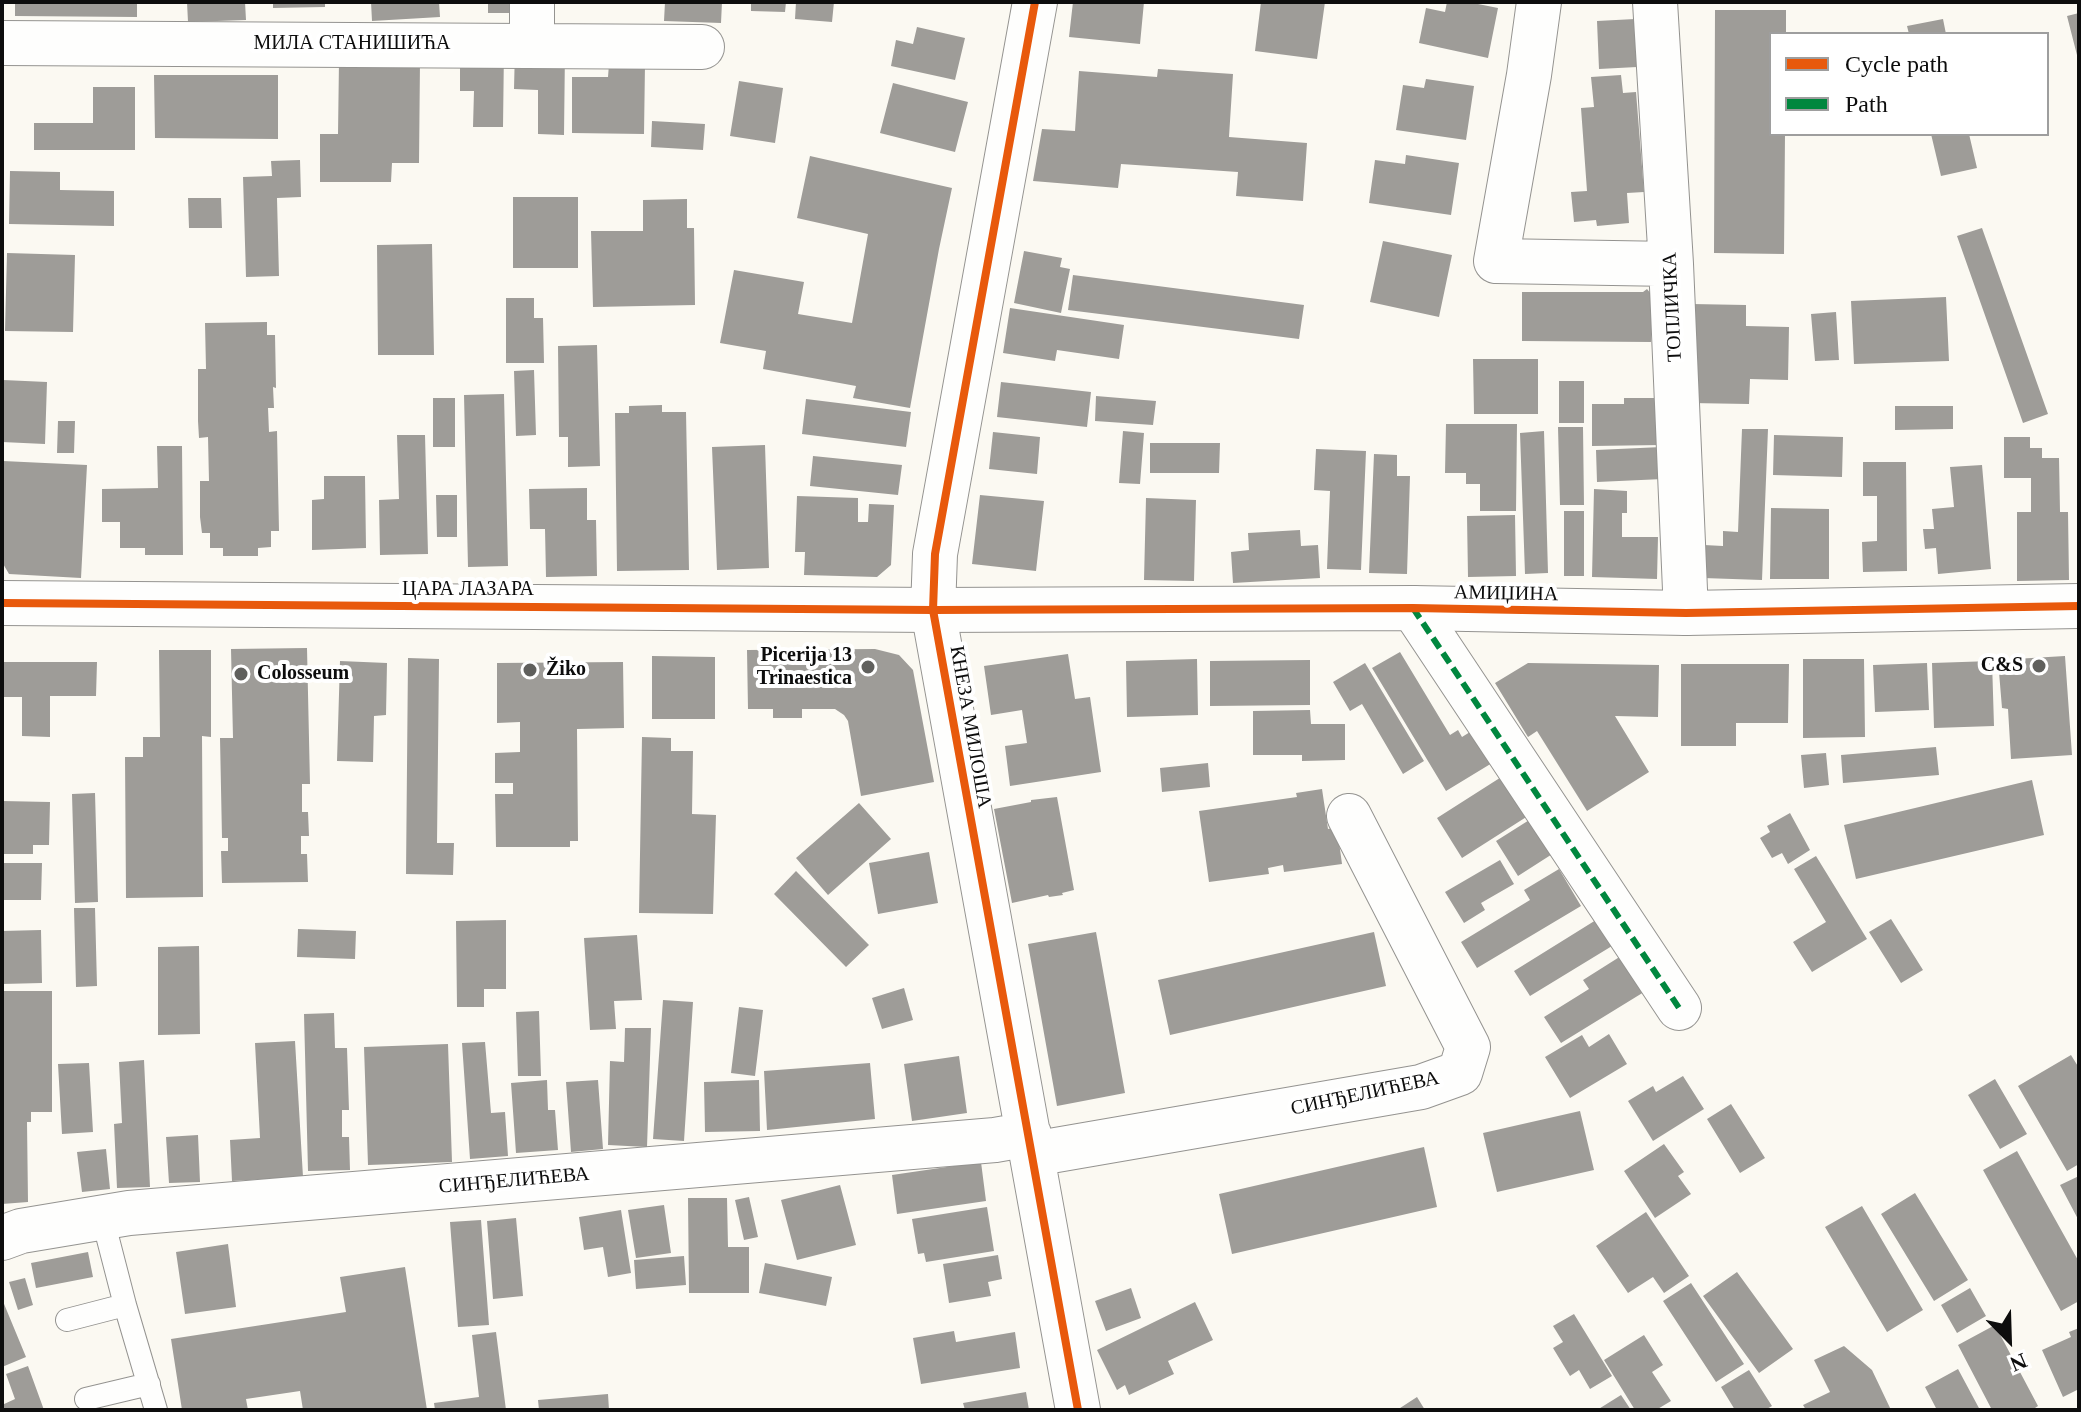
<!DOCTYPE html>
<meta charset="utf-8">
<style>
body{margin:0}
#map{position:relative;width:2081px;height:1412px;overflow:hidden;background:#fbf9f2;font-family:"Times New Roman",serif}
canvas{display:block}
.frame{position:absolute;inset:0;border:4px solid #0d0d0d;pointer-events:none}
.legend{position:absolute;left:1769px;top:32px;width:280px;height:104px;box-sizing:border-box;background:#fff;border:2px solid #9e9e9e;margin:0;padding:10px 14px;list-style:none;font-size:24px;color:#0d0d0d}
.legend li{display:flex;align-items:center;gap:16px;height:40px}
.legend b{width:40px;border:2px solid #9e9e9e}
.north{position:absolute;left:1969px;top:1300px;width:80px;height:80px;-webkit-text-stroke:6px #fff;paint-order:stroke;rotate:157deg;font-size:22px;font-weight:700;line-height:32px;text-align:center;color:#0d0d0d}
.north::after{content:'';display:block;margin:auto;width:28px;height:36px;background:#0d0d0d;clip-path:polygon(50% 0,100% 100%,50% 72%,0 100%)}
</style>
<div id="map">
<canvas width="2081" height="1412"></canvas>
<div class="frame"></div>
<ul class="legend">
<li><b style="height:10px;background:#e8590c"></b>Cycle path</li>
<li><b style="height:10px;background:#00873e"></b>Path</li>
</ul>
<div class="north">N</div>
</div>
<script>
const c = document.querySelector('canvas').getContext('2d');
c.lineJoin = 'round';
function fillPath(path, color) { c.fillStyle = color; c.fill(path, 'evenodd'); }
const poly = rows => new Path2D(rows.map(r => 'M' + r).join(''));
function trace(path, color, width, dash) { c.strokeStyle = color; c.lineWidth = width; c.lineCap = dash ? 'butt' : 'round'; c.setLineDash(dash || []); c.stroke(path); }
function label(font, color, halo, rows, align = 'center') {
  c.font = font + ' "Times New Roman",serif'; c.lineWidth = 8; c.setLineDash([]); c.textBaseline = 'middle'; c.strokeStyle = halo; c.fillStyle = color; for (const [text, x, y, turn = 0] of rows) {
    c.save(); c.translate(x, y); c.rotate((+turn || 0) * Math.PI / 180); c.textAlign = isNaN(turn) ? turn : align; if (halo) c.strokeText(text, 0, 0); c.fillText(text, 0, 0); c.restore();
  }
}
fillPath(poly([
 [15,2,137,2,137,17,15,16],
 [187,2,245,2,246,20,188,22],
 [273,2,325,2,325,7,273,8],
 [371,2,439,2,440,17,372,21],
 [488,2,512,2,512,13,488,13],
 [665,2,722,2,721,23,664,21],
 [751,2,786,2,785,12,751,11],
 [796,2,834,2,832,22,795,19],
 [1073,2,1144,2,1140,44,1069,37],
 [1261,2,1325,2,1317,59,1255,51],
 [1447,2,1468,2,1498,8,1488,58,1419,43,1426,8,1445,12],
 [1715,10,1786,10,1786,34,1771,34,1771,134,1785,134,1784,254,1714,253],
 [2079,13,2079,59,2078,59,2067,16],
 [1635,19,1637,67,1599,69,1597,21],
 [1943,19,1946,34,1909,34,1907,26],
 [917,27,965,38,955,80,891,66,896,40,913,44],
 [460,48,504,48,503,127,473,127,474,91,460,91],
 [515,48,565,49,564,135,538,134,538,90,514,89],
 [339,61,420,61,419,163,392,163,391,182,320,182,320,134,338,134],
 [609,64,645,64,644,134,572,133,572,77,608,77],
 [1158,69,1233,74,1229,137,1307,143,1303,201,1236,196,1238,172,1121,164,1118,188,1033,181,1042,129,1075,131,1079,71,1157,77],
 [154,75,278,75,278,139,155,138],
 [1621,75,1623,93,1636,92,1644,192,1627,193,1629,223,1597,226,1596,220,1574,222,1571,192,1587,191,1581,108,1594,107,1591,77],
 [1426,79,1474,86,1466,140,1396,130,1403,85,1424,88],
 [739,81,783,88,775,143,730,136],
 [893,83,968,102,955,152,880,133],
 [93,87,135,87,135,150,34,150,34,123,93,123],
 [652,121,705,124,703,150,651,147],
 [1931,134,1969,134,1977,168,1941,176],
 [1406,155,1459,163,1451,215,1369,203,1375,160,1405,164],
 [810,156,952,188,939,249,910,408,853,398,856,386,763,369,766,351,720,343,734,270,804,282,798,314,852,323,868,234,797,218],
 [300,160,301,197,277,198,279,276,246,277,243,177,272,176,271,161],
 [10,171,60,172,60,190,114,191,114,226,9,224],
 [513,197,578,197,578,268,513,268],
 [188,198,221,198,222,228,189,228],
 [687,199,687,228,694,228,695,305,593,307,591,231,643,231,643,200],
 [1982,228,2048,414,2023,423,1957,236],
 [1383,241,1452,255,1439,317,1370,302],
 [432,244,434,355,378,355,377,245],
 [1024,251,1062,258,1060,267,1070,269,1061,313,1014,303],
 [7,253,75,255,73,332,5,331],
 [1073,275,1304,305,1299,339,1068,310],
 [1647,289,1655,299,1651,302,1651,342,1522,341,1522,292,1643,292],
 [1946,297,1949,361,1854,364,1851,301],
 [506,298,534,298,534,318,543,318,544,363,506,363],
 [1692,304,1746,305,1746,326,1789,327,1788,380,1750,379,1749,404,1690,403],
 [1010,308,1124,325,1119,359,1057,350,1055,361,1003,353],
 [1836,312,1839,360,1815,361,1811,314],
 [267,322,267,335,275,335,276,388,273,387,274,408,268,408,269,432,277,431,279,531,271,531,271,547,258,548,258,556,223,556,223,548,210,548,210,533,202,533,200,517,200,481,209,481,208,437,199,438,198,421,198,369,206,369,205,323],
 [597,345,600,466,568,467,568,437,559,437,558,346],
 [1473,359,1538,359,1538,414,1474,414],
 [534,370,536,435,516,436,514,371],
 [3,380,47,382,45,444,2,442],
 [1559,381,1584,381,1584,423,1559,423],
 [1001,382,1091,392,1087,427,997,417],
 [504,394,508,566,468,567,464,395],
 [1096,396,1156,401,1153,425,1095,421],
 [433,398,455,398,455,447,433,447],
 [1624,398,1661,398,1661,445,1592,446,1592,404,1624,404],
 [806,399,911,412,906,447,802,434],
 [662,405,662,412,686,412,689,570,617,571,615,413,629,413,629,406],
 [1895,406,1953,406,1953,429,1895,430],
 [58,421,75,421,74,453,57,453],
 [1446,424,1517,424,1516,511,1480,511,1480,484,1466,484,1466,473,1445,473],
 [1558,427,1583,427,1584,505,1560,505],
 [1742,429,1768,429,1762,580,1703,578,1704,545,1723,546,1723,531,1738,532],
 [1123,431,1144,433,1140,484,1119,483],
 [1544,431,1548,573,1525,574,1520,433],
 [993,432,1040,437,1037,474,989,469],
 [397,435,425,435,428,554,380,555,379,500,399,499],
 [1774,435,1843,437,1842,477,1773,475],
 [2004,437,2030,437,2030,448,2042,448,2042,458,2059,458,2060,512,2068,512,2069,580,2017,581,2017,512,2031,512,2031,478,2004,478],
 [1150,443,1220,443,1219,473,1150,473],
 [765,445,769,568,717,570,712,447],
 [157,446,182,446,183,555,145,555,145,548,120,548,120,522,102,522,102,489,158,488],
 [1662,447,1663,479,1597,482,1596,450],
 [1316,449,1366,451,1361,570,1327,569,1330,491,1314,490],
 [1374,454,1397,455,1397,476,1410,476,1407,574,1369,573],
 [813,456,902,465,898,495,810,486],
 [3,461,87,465,81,578,9,574,2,562],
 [1863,462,1906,462,1907,571,1863,572,1862,542,1877,541,1877,496,1863,496],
 [1982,465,1991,569,1938,574,1936,548,1925,549,1923,529,1934,529,1932,509,1954,507,1950,467],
 [324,476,365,476,366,548,312,550,312,500,324,499],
 [587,488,587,520,596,520,597,576,546,577,545,529,530,529,529,489],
 [1594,489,1627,491,1627,513,1622,513,1622,537,1658,537,1657,579,1592,577],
 [436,495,457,495,457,537,437,537],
 [980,495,1044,501,1036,571,972,564],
 [797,496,858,498,858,522,868,522,869,504,894,505,891,565,877,577,804,575,805,552,795,552],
 [1146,498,1196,500,1194,581,1144,580],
 [1771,508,1829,509,1829,579,1770,579],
 [1564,511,1584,511,1584,576,1564,576],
 [1515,515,1516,576,1468,577,1467,516],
 [1300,530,1301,546,1318,545,1320,578,1233,583,1231,552,1249,550,1248,533],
 [307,648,310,784,302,784,302,812,308,812,309,836,301,836,301,854,307,854,308,882,222,883,221,851,228,851,228,838,222,838,220,738,233,738,231,649],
 [875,649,899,655,913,670,934,782,861,796,848,721,844,715,835,709,802,709,802,718,773,718,773,709,748,709,747,650],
 [159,650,211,650,211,737,202,736,203,897,126,898,125,757,143,757,143,737,160,737],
 [1400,652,1450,735,1458,730,1462,737,1478,727,1497,760,1446,791,1372,668],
 [1068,654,1075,699,1090,697,1101,772,1010,786,1005,746,1027,743,1022,710,991,715,984,666],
 [652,656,715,657,715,719,652,719],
 [2065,656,2072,755,2011,759,2008,709,2002,708,1998,660],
 [408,658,439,659,437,843,454,843,453,875,406,874],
 [1197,659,1198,715,1127,717,1126,661],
 [1803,659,1864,659,1865,737,1803,738],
 [1310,660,1310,705,1210,706,1210,661],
 [340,661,387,663,386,715,374,716,373,762,337,761],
 [1992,661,1994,726,1934,728,1932,663],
 [2,662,97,662,96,696,50,696,50,737,22,736,22,697,2,697],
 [623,662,624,728,577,729,578,841,570,841,570,847,496,847,495,794,513,794,513,783,495,783,495,753,520,752,520,722,497,723,497,663],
 [1365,663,1424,761,1403,774,1362,704,1350,711,1333,682],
 [1528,663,1659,665,1658,717,1615,716,1649,772,1587,811,1537,731,1528,737,1495,683],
 [1927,663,1929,710,1875,712,1873,665],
 [1681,664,1789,664,1788,723,1736,723,1736,746,1681,746],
 [1310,710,1311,724,1345,724,1345,760,1302,761,1302,755,1253,755,1253,711],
 [642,737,671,738,671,751,693,751,692,814,716,815,713,914,639,913],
 [1936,747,1939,775,1843,783,1841,755],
 [1826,753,1829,785,1804,788,1801,755],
 [1208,763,1210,787,1162,792,1160,768],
 [1506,774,1531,814,1462,858,1437,818],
 [2032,780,2044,835,1856,879,1844,825],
 [1322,789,1328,829,1337,827,1342,864,1284,872,1283,865,1268,868,1269,874,1209,882,1199,811,1297,797,1296,793],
 [95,793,98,902,75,903,72,794],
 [1057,797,1074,890,1062,893,1063,895,1049,897,1048,895,1012,903,994,809,1031,802,1031,800],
 [2,801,50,802,49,845,33,845,33,854,2,854],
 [859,803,891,839,828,895,796,858],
 [1790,813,1810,850,1788,864,1782,853,1772,858,1760,838,1770,832,1767,826],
 [1534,817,1557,851,1518,876,1496,841],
 [929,852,938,903,878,914,869,863],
 [1816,856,1867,939,1812,972,1793,942,1826,922,1794,869],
 [1500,860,1514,884,1481,903,1485,910,1464,923,1445,892],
 [2,863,42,863,41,900,2,900],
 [1559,869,1581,906,1477,968,1461,942,1530,900,1524,890],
 [796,871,869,945,846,967,774,894],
 [74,908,95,908,97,986,76,987],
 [1891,919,1923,970,1901,983,1869,932],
 [506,920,506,989,484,989,484,1007,457,1007,456,921],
 [1596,920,1612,946,1530,996,1514,971],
 [298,929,356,931,355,959,297,957],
 [41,930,42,983,2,984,2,931],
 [1096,932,1125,1093,1057,1106,1028,944],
 [1374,932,1386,986,1170,1035,1158,980],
 [637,935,642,1000,614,1001,616,1029,590,1030,584,938],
 [199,946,200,1034,158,1035,158,947],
 [1621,956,1644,992,1561,1043,1544,1017,1589,989,1583,980],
 [904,988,913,1020,882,1029,872,998],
 [2,991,52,991,52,1112,31,1112,31,1122,27,1122,28,1202,2,1204],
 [663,1000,693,1002,684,1141,653,1139],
 [739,1007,763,1010,755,1076,731,1073],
 [539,1011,541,1076,518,1076,516,1012],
 [334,1013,335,1048,347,1048,349,1110,342,1110,342,1137,349,1137,350,1170,308,1171,304,1014],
 [625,1028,651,1028,647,1147,608,1145,610,1061,624,1062],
 [1609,1034,1627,1064,1570,1098,1545,1057,1582,1035,1589,1047],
 [295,1041,303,1177,232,1181,230,1140,260,1138,255,1043],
 [485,1042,491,1113,505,1112,508,1156,470,1159,462,1043],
 [448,1044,452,1162,368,1165,364,1047],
 [2071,1055,2079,1068,2079,1164,2067,1171,2018,1086],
 [959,1056,967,1113,912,1121,904,1064],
 [144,1060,150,1187,117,1188,114,1124,122,1123,119,1062],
 [89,1063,93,1132,62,1134,58,1064],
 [870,1063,875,1119,767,1130,764,1071],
 [1683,1076,1704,1109,1653,1141,1628,1101,1653,1086,1656,1092],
 [1995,1079,2027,1134,2000,1149,1968,1095],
 [547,1080,548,1110,555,1110,558,1150,516,1153,511,1083],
 [598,1080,603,1149,571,1152,566,1082],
 [759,1080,760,1131,705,1132,704,1082],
 [1731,1104,1765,1158,1740,1173,1707,1119],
 [1580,1111,1594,1170,1497,1192,1483,1133],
 [198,1135,200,1182,169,1183,166,1137],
 [1664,1144,1684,1172,1678,1176,1691,1194,1655,1218,1624,1171],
 [1424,1147,1437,1207,1232,1254,1219,1194],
 [106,1149,110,1189,82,1192,77,1152],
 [2017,1151,2079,1262,2079,1301,2061,1311,1983,1170],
 [981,1162,986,1201,897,1214,892,1175],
 [2079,1176,2079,1221,2060,1185],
 [840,1185,856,1245,797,1260,781,1200],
 [1915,1193,1968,1280,1934,1301,1881,1214],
 [749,1197,758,1237,744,1240,735,1200],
 [688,1198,727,1198,728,1247,749,1247,749,1293,689,1293],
 [664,1205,671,1253,636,1258,628,1210],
 [1862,1206,1923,1310,1887,1332,1825,1227],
 [987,1207,994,1251,926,1262,924,1253,918,1254,912,1219],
 [621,1210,631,1273,608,1277,603,1247,584,1250,579,1217],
 [1646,1212,1689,1276,1664,1293,1653,1277,1628,1293,1596,1246],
 [516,1218,523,1296,493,1299,487,1221],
 [481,1220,489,1325,458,1327,450,1222],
 [228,1244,236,1307,185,1314,176,1252],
 [88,1252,93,1277,36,1288,31,1263],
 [998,1255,1002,1279,988,1282,991,1296,949,1303,943,1264],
 [684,1256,686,1285,636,1289,634,1260],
 [765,1263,832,1277,826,1306,759,1293],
 [405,1267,427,1410,303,1410,300,1391,246,1399,248,1410,182,1410,171,1339,346,1312,340,1277],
 [1737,1272,1793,1349,1759,1373,1703,1296],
 [25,1278,33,1305,18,1310,9,1282],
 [1691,1283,1744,1364,1716,1382,1663,1301],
 [1131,1288,1141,1318,1106,1331,1095,1301],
 [1970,1288,1986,1316,1957,1333,1941,1305],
 [2,1299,26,1357,2,1367],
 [1195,1302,1213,1340,1168,1361,1174,1374,1129,1395,1125,1385,1117,1390,1097,1350],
 [1574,1314,1612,1376,1590,1389,1579,1370,1570,1376,1553,1348,1563,1342,1553,1326],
 [1995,1325,2038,1406,2032,1410,1992,1410,1958,1345],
 [2079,1328,2079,1389,2063,1397,2042,1350,2071,1337,2069,1332],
 [954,1331,956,1342,1015,1332,1020,1368,921,1384,913,1338],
 [496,1332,506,1410,435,1410,434,1403,479,1397,472,1335],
 [1644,1335,1663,1365,1652,1372,1671,1401,1656,1410,1635,1410,1604,1360],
 [1844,1346,1872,1370,1891,1410,1806,1410,1803,1405,1830,1392,1814,1360],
 [28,1366,44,1410,2,1410,2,1405,15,1399,6,1374],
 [1958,1369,1980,1410,1937,1410,1925,1387],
 [1749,1370,1772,1406,1765,1410,1735,1410,1721,1387],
 [1026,1392,1029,1410,965,1410,963,1403],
 [608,1394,609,1410,539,1410,538,1400],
 [1621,1395,1631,1410,1597,1410],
 [1417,1397,1425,1410,1397,1410]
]), '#9e9c98');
const service = poly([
 [102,1216,125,1305,156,1410],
 [67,1320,125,1305],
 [86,1399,149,1384]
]);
const minor = poly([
 [1035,2,935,554,933,610,1078,1410],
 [1539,2,1529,75,1496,261,1671,264],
 [1655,2,1671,264,1686,613],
 [2,43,702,47],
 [532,45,532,2],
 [1413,608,1679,1008],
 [1033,1154,1421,1087,1460,1073,1468,1047,1349,816],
 [2,1238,21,1231,129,1213,995,1140,1029,1134]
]);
const tertiary = poly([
 [2,603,933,610,1413,608,1686,613,2079,606]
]);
trace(service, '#949390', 24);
trace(minor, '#949390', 46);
trace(tertiary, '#949390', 46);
trace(service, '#fefefd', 22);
trace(minor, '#fefefd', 44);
trace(tertiary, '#fefefd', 44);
trace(poly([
 [1413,608,1679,1008]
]), '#00873e', 6, [12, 6]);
trace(poly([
 [1035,2,935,554,933,610,1078,1410],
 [2,603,933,610,1413,608,1686,613,2079,606]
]), '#e8590c', 8);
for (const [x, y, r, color] of [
 [2039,666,8,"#60605d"],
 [868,667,8,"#60605d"],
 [530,670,8,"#60605d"],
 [241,674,8,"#60605d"]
]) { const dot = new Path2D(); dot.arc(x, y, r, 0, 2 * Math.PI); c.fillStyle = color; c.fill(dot); trace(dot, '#fff', 3); }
label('20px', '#0d0d0d', '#fff', [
 ["МИЛА СТАНИШИЋА",352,44],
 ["ТОПЛИЧКА",1673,307,-93],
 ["ЦАРА ЛАЗАРА",468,590],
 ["АМИЏИНА",1506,594,1],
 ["КНЕЗА МИЛОША",970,727,80],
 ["СИНЂЕЛИЋЕВА",1365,1094,-12],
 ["СИНЂЕЛИЋЕВА",514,1181,-5]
]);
label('bold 20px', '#0d0d0d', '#fff', [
 ["Picerija 13",852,656],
 ["Trinaestica",852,679],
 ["C&S",2023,666],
 ["Žiko",546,670,"left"],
 ["Colosseum",257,674,"left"]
], 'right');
</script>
